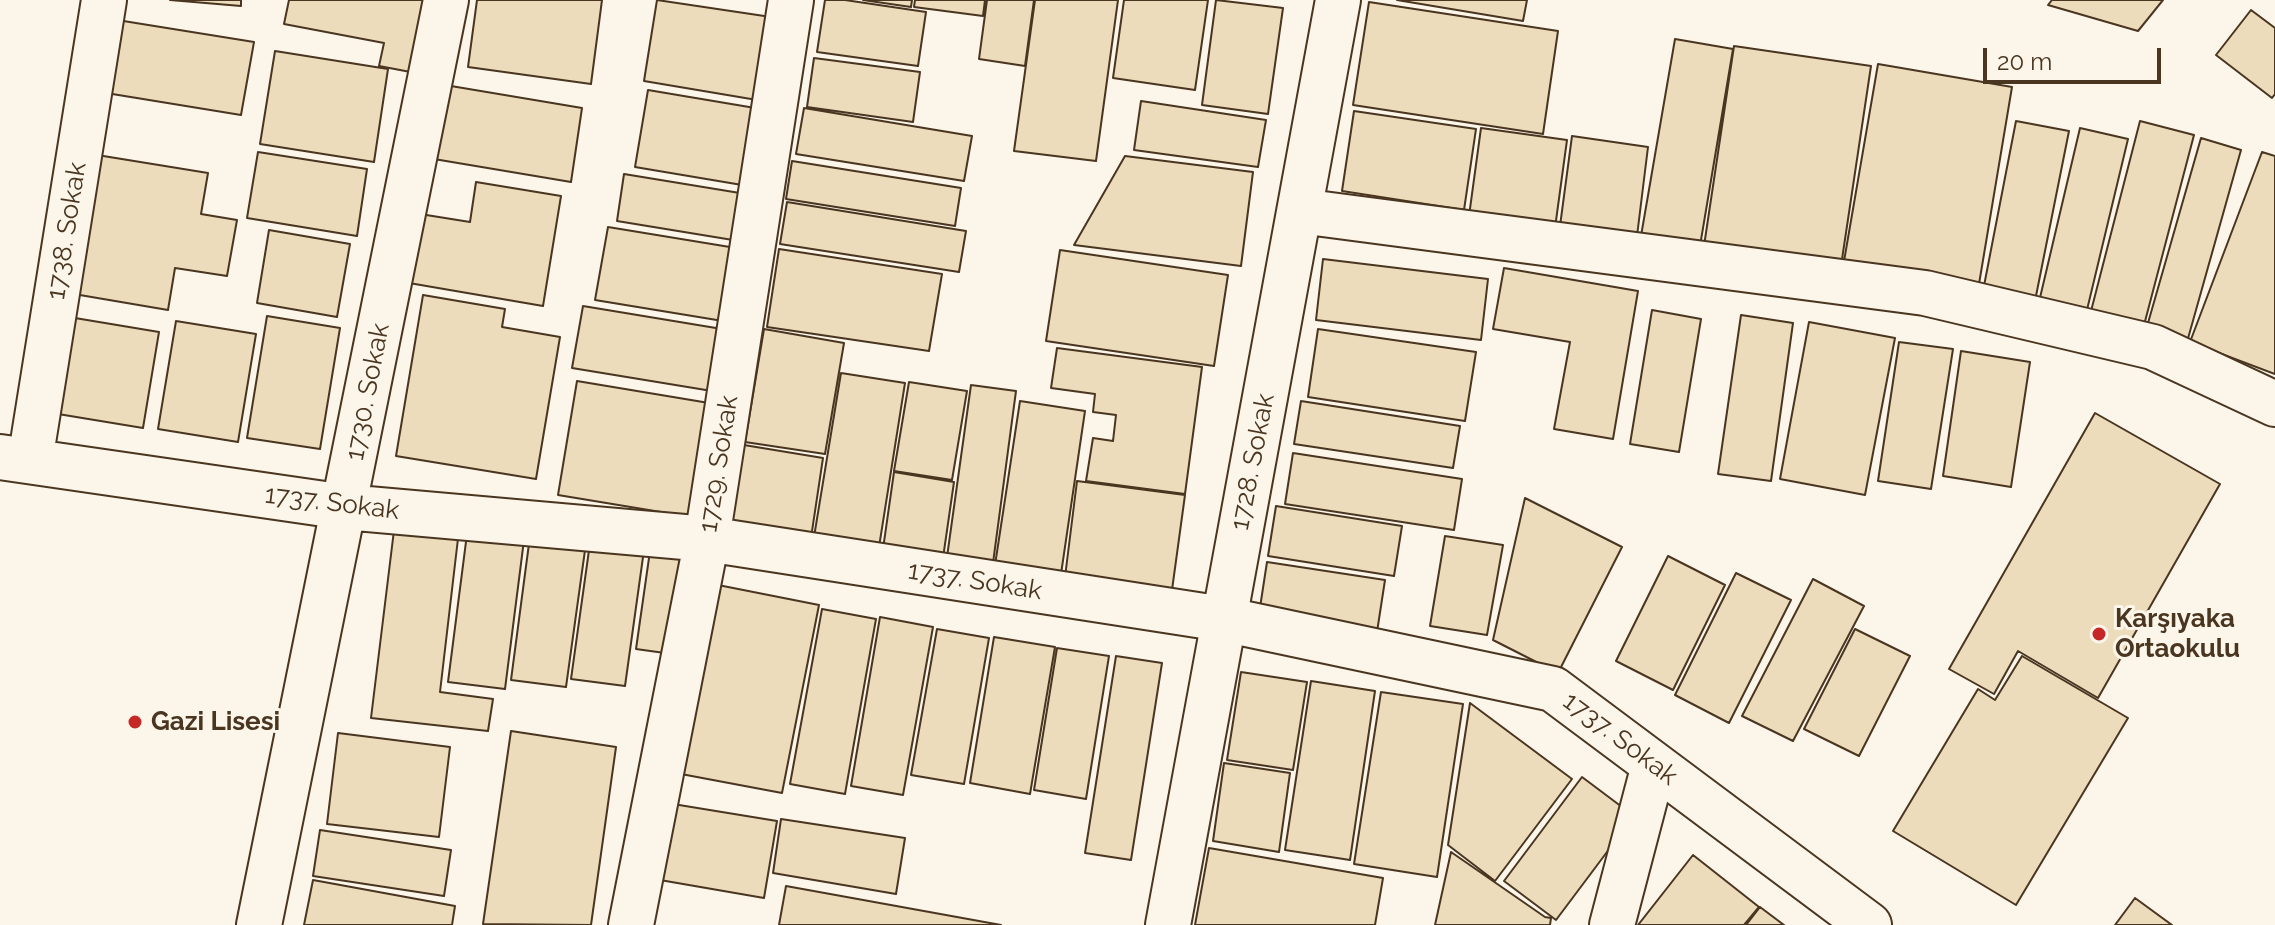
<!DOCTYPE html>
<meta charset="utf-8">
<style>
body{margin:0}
#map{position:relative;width:2275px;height:925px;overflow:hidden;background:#fbf6e9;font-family:Raleway,sans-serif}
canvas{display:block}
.scale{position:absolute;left:1983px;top:48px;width:178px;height:36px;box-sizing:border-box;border:4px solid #4a3520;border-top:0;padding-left:10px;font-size:24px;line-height:28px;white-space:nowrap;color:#4a3520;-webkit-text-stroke:6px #fbf6e9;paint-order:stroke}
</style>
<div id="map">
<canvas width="2275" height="925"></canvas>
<div class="scale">20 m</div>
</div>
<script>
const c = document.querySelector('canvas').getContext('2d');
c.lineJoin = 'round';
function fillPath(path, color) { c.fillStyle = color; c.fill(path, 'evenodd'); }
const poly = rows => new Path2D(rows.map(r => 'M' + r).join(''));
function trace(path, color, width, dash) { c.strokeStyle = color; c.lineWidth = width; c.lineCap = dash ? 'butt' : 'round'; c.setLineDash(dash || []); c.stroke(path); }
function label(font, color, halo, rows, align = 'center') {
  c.font = font + ' Raleway,sans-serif'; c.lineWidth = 6; c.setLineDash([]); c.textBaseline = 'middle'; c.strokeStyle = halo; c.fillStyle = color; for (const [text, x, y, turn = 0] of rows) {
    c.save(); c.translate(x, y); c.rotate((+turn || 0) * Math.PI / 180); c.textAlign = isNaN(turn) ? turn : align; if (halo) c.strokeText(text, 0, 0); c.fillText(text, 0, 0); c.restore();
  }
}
const building = poly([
 [170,0,241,0,241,6,170,0],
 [289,0,435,0,421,74,379,66,384,43,284,24,289,0],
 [477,0,602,0,591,84,468,67,477,0],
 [657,0,771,17,757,100,644,81,657,0],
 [825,0,845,0,926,12,918,66,817,52,825,0],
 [863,0,912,0,911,7,863,0],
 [915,0,985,0,983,16,914,7,915,0],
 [987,0,1034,0,1025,66,979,59,987,0],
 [1035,0,1118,0,1096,161,1014,151,1035,0],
 [1124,0,1208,0,1195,90,1113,78,1124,0],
 [1216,0,1283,8,1268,114,1202,105,1216,0],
 [1397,0,1527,0,1523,21,1397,0],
 [2052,0,2163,0,2138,31,2048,5,2052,0],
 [1369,2,1558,31,1543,134,1353,105,1369,2],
 [2251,10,2275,28,2275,94,2272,98,2216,55,2251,10],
 [111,19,254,42,241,115,100,92,111,19],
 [1675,39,1733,49,1700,246,1641,236,1675,39],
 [1734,46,1871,66,1841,266,1704,246,1734,46],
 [275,51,388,69,374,162,260,144,275,51],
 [814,58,920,72,913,122,807,107,814,58],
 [1878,64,2012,87,1978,290,1843,267,1878,64],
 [445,85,582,108,571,182,434,159,445,85],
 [648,90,761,109,748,186,635,167,648,90],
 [1141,101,1266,120,1258,167,1134,150,1141,101],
 [804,108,972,136,964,181,796,154,804,108],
 [1354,111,1476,129,1464,210,1342,191,1354,111],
 [2016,121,2069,131,2035,301,1983,291,2016,121],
 [2140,121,2194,135,2143,329,2090,315,2140,121],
 [1481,128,1567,140,1555,228,1469,216,1481,128],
 [2080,128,2128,139,2086,314,2039,302,2080,128],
 [1572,136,1648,147,1637,236,1560,226,1572,136],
 [2201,138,2241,150,2187,342,2146,330,2201,138],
 [258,152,367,169,357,236,247,218,258,152],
 [2262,152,2275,156,2275,374,2190,342,2262,152],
 [91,154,208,173,201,214,237,220,227,276,175,268,168,310,68,293,91,154],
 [1125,156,1253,172,1241,266,1074,245,1125,156],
 [792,161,961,188,955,226,786,199,792,161],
 [624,174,752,195,745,242,617,221,624,174],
 [476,182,561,196,543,306,409,283,420,214,470,222,476,182],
 [787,202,966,231,959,272,780,244,787,202],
 [608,227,742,249,729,322,595,300,608,227],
 [269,230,350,244,337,317,257,303,269,230],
 [779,249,942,274,929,351,767,327,779,249],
 [1060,250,1228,275,1214,366,1046,341,1060,250],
 [1323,259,1488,279,1481,340,1316,320,1323,259],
 [1504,268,1638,291,1613,439,1554,429,1570,342,1493,329,1504,268],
 [423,295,505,309,502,327,560,337,536,479,396,456,423,295],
 [583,306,728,330,718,392,572,368,583,306],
 [1652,310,1701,319,1679,452,1630,444,1652,310],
 [1741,315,1793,323,1771,481,1718,474,1741,315],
 [267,316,340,328,320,449,247,438,267,316],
 [69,317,159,332,143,428,52,413,69,317],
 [176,321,256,334,238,442,158,429,176,321],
 [1809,322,1895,338,1865,495,1780,479,1809,322],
 [764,329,844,343,825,454,745,442,764,329],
 [1318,329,1476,352,1465,421,1308,397,1318,329],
 [1899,342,1953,349,1931,489,1878,481,1899,342],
 [1057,348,1202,367,1185,494,1086,481,1093,438,1113,441,1116,415,1093,412,1095,394,1051,388,1057,348],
 [1961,351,2030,362,2011,487,1943,476,1961,351],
 [841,373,905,383,879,547,814,537,841,373],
 [577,381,715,404,697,518,558,495,577,381],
 [909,382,967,391,952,480,894,471,909,382],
 [971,385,1016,391,993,563,947,557,971,385],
 [1020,401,1085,411,1061,574,995,565,1020,401],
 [1301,401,1460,426,1453,468,1294,444,1301,401],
 [2095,413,2220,484,2098,698,2018,651,1994,694,1949,669,2095,413],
 [744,445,823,458,811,538,731,525,744,445],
 [1293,453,1462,479,1454,530,1285,504,1293,453],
 [894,472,954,482,943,558,883,549,894,472],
 [1077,481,1185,495,1172,590,1065,577,1077,481],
 [1525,498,1622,547,1558,673,1493,640,1525,498],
 [1276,506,1402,526,1394,576,1268,556,1276,506],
 [395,522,459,530,440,692,493,699,488,731,371,718,395,522],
 [467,534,524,540,505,689,448,682,467,534],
 [530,536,586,543,566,687,511,680,530,536],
 [1445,536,1503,545,1487,635,1430,626,1445,536],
 [590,543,644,550,625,686,571,679,590,543],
 [650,551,693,557,679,655,636,649,650,551],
 [1668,556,1725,585,1673,690,1616,661,1668,556],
 [1267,562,1385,580,1377,632,1259,614,1267,562],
 [1736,573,1791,600,1729,723,1675,695,1736,573],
 [1813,579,1864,606,1793,741,1742,716,1813,579],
 [718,585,819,605,782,793,681,774,718,585],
 [822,609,876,619,845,794,790,784,822,609],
 [880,617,933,627,903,795,851,786,880,617],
 [937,629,989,638,964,784,911,775,937,629],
 [1855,629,1910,656,1859,756,1804,729,1855,629],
 [994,637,1055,647,1030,794,970,783,994,637],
 [1057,648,1109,656,1086,799,1034,790,1057,648],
 [1116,656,1162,663,1131,860,1085,853,1116,656],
 [2022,656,2128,718,2016,905,1893,831,1978,689,1995,700,2022,656],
 [1241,672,1307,682,1293,770,1227,760,1241,672],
 [1311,681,1375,691,1350,860,1285,850,1311,681],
 [1381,692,1463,704,1437,877,1354,864,1381,692],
 [1470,703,1572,779,1495,881,1448,845,1470,703],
 [511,731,616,747,591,925,483,924,511,731],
 [338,733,450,747,439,837,327,824,338,733],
 [1224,763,1290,773,1279,852,1213,841,1224,763],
 [1582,777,1634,816,1556,920,1504,881,1582,777],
 [673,804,777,821,764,898,660,880,673,804],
 [781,819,905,838,896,894,773,873,781,819],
 [320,830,451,850,444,896,313,876,320,830],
 [1209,848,1383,878,1375,925,1195,925,1209,848],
 [1451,852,1545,917,1551,918,1550,925,1435,925,1451,852],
 [1693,855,1759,907,1744,925,1638,925,1693,855],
 [313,880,455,906,452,925,304,925,313,880],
 [786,886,1001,925,779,925,786,886],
 [2135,898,2172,925,2115,925,2135,898],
 [1760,907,1784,925,1746,925,1760,907]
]);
fillPath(building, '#ecdcbc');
trace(building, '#4a3520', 2);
const street = poly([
 [1300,211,1925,293,2153,347,2275,404],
 [0,457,345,507,707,539,1223,619,1553,689,1869,925],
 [30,461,104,0],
 [259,925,446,0],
 [631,925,707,539,791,0],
 [1168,925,1338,0],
 [1612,925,1654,765]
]);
trace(street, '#4a3520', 48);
trace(street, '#fbf6e9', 44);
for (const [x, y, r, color] of [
 [2099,634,8,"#c62828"],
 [135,722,8,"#c62828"]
]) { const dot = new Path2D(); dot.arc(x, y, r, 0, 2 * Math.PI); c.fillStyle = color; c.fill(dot); trace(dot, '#fbf6e9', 3); }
label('26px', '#4a3520', '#fbf6e9', [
 ["1738. Sokak",67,231,-81],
 ["1730. Sokak",368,392,-79],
 ["1728. Sokak",1253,462,-79],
 ["1729. Sokak",719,464,-81],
 ["1737. Sokak",332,503,7],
 ["1737. Sokak",975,581,9],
 ["1737. Sokak",1620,739,37]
]);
label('bold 26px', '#4a3520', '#fbf6e9', [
 ["Karşıyaka",2115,619],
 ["Ortaokulu",2115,649],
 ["Gazi Lisesi",151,722]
], 'left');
</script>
